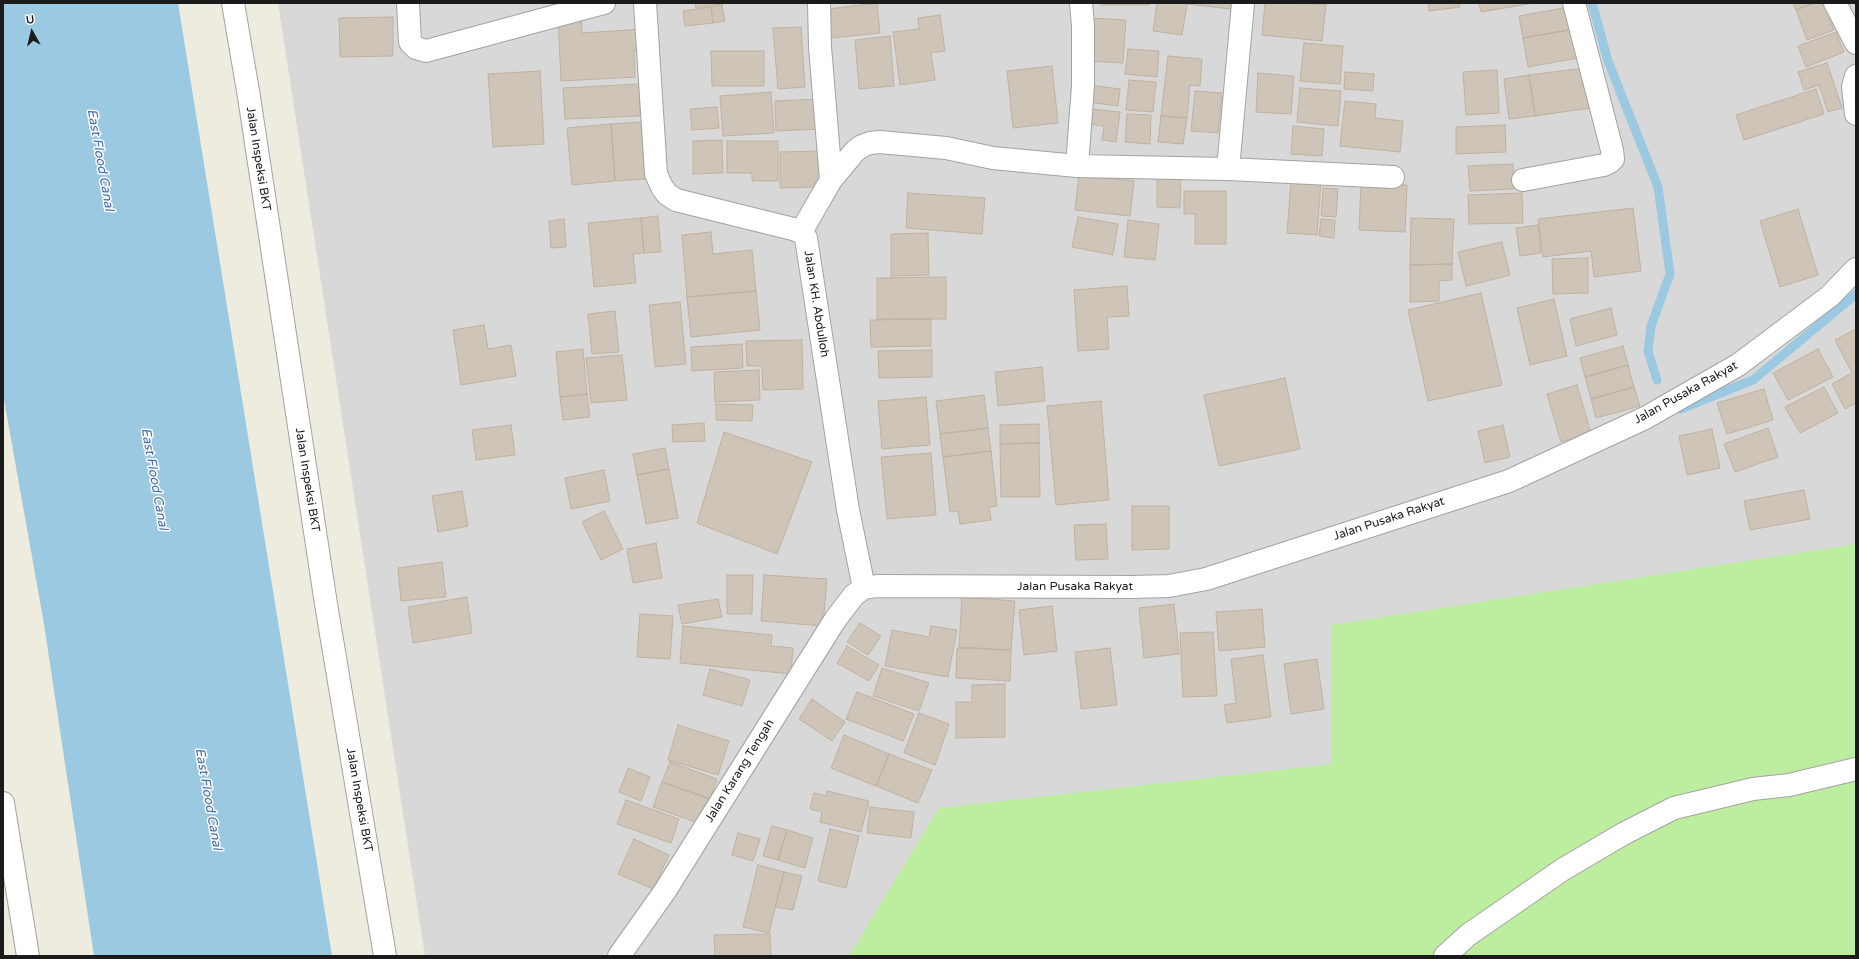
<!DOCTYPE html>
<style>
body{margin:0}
#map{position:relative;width:1859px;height:959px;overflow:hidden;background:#eeebdf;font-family:"Varela Round",sans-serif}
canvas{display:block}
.frame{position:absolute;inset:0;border:4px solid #1b1b1b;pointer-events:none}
.north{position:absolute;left:12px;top:12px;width:40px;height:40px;-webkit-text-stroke:3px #fff;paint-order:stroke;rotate:352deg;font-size:11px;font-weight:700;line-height:16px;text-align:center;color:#1b1b1b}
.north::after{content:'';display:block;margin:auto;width:14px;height:18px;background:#1b1b1b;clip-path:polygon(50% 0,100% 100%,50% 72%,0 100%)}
</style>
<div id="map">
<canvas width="1859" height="959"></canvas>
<div class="frame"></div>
<div class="north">U</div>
</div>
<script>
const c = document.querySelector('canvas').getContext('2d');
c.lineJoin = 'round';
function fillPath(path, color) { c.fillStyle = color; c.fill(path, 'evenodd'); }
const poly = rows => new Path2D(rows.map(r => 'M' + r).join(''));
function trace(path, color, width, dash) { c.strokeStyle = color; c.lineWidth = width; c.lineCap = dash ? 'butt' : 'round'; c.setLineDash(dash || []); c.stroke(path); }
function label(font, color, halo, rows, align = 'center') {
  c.font = font + ' "Varela Round",sans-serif'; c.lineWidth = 3; c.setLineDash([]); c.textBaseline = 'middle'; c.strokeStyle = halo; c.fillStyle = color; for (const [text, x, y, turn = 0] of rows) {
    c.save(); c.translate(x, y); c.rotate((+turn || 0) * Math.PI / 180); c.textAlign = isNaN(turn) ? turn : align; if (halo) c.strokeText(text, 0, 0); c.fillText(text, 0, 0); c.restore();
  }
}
fillPath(poly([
 [278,3,1856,3,1856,956,425,956]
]), '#d9d8d8');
fillPath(poly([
 [1856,544,1856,956,849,956,939,808,1332,764,1331,625]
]), '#bdee9f');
fillPath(poly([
 [3,3,178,3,332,956,94,956,44,624,3,394]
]), '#9ac9e1');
trace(poly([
 [1592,3,1608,61,1658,187,1670,274,1651,326,1648,351,1657,380],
 [1681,409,1753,380,1856,294]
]), '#9ac9e1', 9);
const building = poly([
 [695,3,728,3,696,8,695,3],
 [877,3,880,33,831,38,828,9,877,3],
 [1101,3,1150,3,1150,5,1101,5,1101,3],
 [1157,3,1232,3,1231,9,1187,4,1182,35,1153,31,1157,3],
 [1265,3,1326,4,1322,41,1262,35,1265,3],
 [1428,3,1459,3,1460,7,1429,11,1428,3],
 [1479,3,1534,3,1481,12,1479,3],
 [1793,3,1814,3,1796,10,1793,3],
 [1814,3,1823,3,1834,30,1807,40,1796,10,1814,3],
 [722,5,725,21,713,23,711,7,722,5],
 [711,7,713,23,685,26,683,11,711,7],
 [1569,7,1574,29,1523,38,1519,16,1569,7],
 [940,15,945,51,931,53,935,80,900,85,893,32,919,29,918,18,940,15],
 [581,16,582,33,643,29,644,50,634,51,635,77,561,81,558,17,581,16],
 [393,17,393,56,340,57,339,18,393,17],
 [1091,18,1126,20,1123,63,1088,61,1091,18],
 [801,27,805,87,778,89,773,28,801,27],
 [1574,29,1578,58,1528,67,1523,38,1574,29],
 [1836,32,1844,52,1806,67,1798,46,1836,32],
 [890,36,894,86,859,89,855,40,890,36],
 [1304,43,1343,46,1340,84,1300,81,1304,43],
 [1128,49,1159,51,1157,77,1125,74,1128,49],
 [711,51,764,51,764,86,712,86,711,51],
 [1168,56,1202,59,1200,86,1190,85,1187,118,1161,116,1168,56],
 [1827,63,1842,108,1828,112,1819,85,1804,90,1798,72,1827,63],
 [1052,66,1058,123,1013,128,1007,71,1052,66],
 [1585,68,1590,108,1535,116,1529,75,1585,68],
 [1497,70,1499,113,1466,115,1463,72,1497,70],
 [540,71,544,144,493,147,488,74,540,71],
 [1345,72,1374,74,1373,91,1344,89,1345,72],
 [1258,73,1294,76,1291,114,1256,112,1258,73],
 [1529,75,1535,116,1509,119,1504,79,1529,75],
 [1129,80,1156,82,1153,112,1126,110,1129,80],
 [639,84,640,116,565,119,563,88,639,84],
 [1089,85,1120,89,1118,106,1087,102,1089,85],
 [1300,88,1341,91,1338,126,1297,122,1300,88],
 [1816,89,1824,114,1744,140,1736,115,1816,89],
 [1195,91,1222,93,1218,133,1191,131,1195,91],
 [771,92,774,133,723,136,720,96,771,92],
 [820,99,821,129,776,131,775,101,820,99],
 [1345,101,1376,104,1375,118,1403,121,1400,152,1340,146,1345,101],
 [717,107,719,128,692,130,690,109,717,107],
 [1091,109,1120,112,1116,142,1102,140,1104,126,1089,124,1091,109],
 [1127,114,1151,115,1150,144,1125,142,1127,114],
 [1161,116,1187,118,1183,144,1158,142,1161,116],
 [641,122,645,179,615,181,611,124,641,122],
 [611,124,615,181,572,185,567,128,611,124],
 [1505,125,1506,152,1456,154,1456,127,1505,125],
 [1293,126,1324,129,1322,156,1291,154,1293,126],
 [722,140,723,173,693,174,693,141,722,140],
 [727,141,778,141,778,181,752,181,752,173,727,173,727,141],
 [820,151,820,187,780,188,780,152,820,151],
 [1513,164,1514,189,1470,191,1468,166,1513,164],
 [1079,175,1134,181,1130,216,1075,210,1079,175],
 [1157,176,1181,176,1180,208,1157,207,1157,176],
 [1291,180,1321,182,1317,235,1287,233,1291,180],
 [1361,183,1407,185,1405,232,1359,230,1361,183],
 [1323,188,1338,189,1336,217,1321,216,1323,188],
 [1184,191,1226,191,1226,244,1195,244,1195,214,1184,214,1184,191],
 [908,193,985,198,982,234,906,228,908,193],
 [1522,193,1523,223,1469,224,1468,195,1522,193],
 [1633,208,1641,271,1594,277,1591,251,1543,257,1538,219,1633,208],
 [1798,209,1818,275,1780,287,1760,221,1798,209],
 [658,216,661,252,644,253,641,218,658,216],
 [1078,217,1118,224,1113,255,1072,247,1078,217],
 [641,218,644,253,633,254,636,283,594,287,588,223,641,218],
 [1411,218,1454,219,1452,264,1410,265,1411,218],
 [564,219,566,247,551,248,549,221,564,219],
 [1321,219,1335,220,1334,238,1319,236,1321,219],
 [1128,220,1159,224,1155,260,1124,257,1128,220],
 [1538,225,1541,253,1520,256,1516,228,1538,225],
 [711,232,713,254,752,250,756,291,687,297,682,235,711,232],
 [928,233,929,275,891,276,891,234,928,233],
 [1502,242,1510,275,1466,286,1458,252,1502,242],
 [1588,258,1588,293,1553,294,1552,259,1588,258],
 [1452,264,1452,280,1439,281,1439,301,1410,302,1410,265,1452,264],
 [946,277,946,319,877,319,877,278,946,277],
 [1127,286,1129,316,1107,317,1109,349,1078,351,1074,290,1127,286],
 [756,291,760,330,691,337,687,297,756,291],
 [1481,293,1502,385,1428,401,1408,310,1481,293],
 [1554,299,1567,356,1530,365,1517,308,1554,299],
 [680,302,686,364,655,367,649,305,680,302],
 [1611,308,1617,335,1576,346,1570,319,1611,308],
 [615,311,619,352,592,354,588,314,615,311],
 [931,319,931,346,871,347,870,320,931,319],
 [484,325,488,349,511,345,516,376,461,385,453,330,484,325],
 [1856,329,1856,403,1845,409,1832,384,1852,373,1835,340,1856,329],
 [802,340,803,389,763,390,762,366,747,366,746,341,802,340],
 [742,344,743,368,692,371,691,347,742,344],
 [1623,346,1628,365,1585,377,1580,358,1623,346],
 [583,349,587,394,560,397,556,352,583,349],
 [1818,349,1833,377,1788,400,1773,373,1818,349],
 [932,350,932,377,879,378,878,351,932,350],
 [622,355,627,400,591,403,586,358,622,355],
 [1628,365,1634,387,1591,399,1585,377,1628,365],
 [1042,367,1045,401,998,406,995,372,1042,367],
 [759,370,760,400,715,402,714,372,759,370],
 [1285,378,1300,449,1219,466,1204,395,1285,378],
 [1577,385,1591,433,1561,442,1547,394,1577,385],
 [1634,387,1640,406,1596,418,1591,399,1634,387],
 [1824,387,1838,413,1800,433,1785,407,1824,387],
 [1764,389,1773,420,1727,434,1717,403,1764,389],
 [587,394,590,417,563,420,560,397,587,394],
 [984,395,988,428,940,434,936,401,984,395],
 [926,397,930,445,882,449,878,401,926,397],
 [1101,401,1109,500,1056,505,1047,406,1101,401],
 [716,404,753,405,752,421,716,420,716,404],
 [704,423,705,441,673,442,672,425,704,423],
 [1039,424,1039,443,1000,444,1000,425,1039,424],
 [511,425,515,455,476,460,472,430,511,425],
 [1503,425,1510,457,1485,463,1478,431,1503,425],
 [988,428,991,451,943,457,940,434,988,428],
 [1768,428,1778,457,1735,472,1724,444,1768,428],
 [1712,429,1720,468,1687,475,1679,436,1712,429],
 [724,432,812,462,777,554,697,523,724,432],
 [1039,443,1040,497,1001,497,1000,444,1039,443],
 [665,448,669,469,637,475,633,454,665,448],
 [991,451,997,506,989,507,991,520,960,524,958,511,950,512,943,457,991,451],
 [931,453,936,515,887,519,881,457,931,453],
 [669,469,678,518,646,524,637,475,669,469],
 [604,470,610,501,571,509,565,478,604,470],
 [1804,490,1810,519,1750,530,1744,501,1804,490],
 [462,491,468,526,438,532,432,496,462,491],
 [1132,506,1169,506,1169,549,1132,550,1132,506],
 [604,511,623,549,601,560,582,522,604,511],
 [1106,524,1108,559,1076,560,1074,525,1106,524],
 [656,543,662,578,633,583,627,549,656,543],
 [442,562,446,597,401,601,398,568,442,562],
 [727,575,753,575,752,614,727,614,727,575],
 [764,575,827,579,823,626,761,621,764,575],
 [467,597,472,633,413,643,408,607,467,597],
 [962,597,1015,601,1011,650,959,647,962,597],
 [718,599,722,617,682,624,678,605,718,599],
 [1174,604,1179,654,1144,658,1139,608,1174,604],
 [1052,606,1057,651,1024,655,1019,610,1052,606],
 [1262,609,1265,647,1219,651,1216,612,1262,609],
 [640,614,673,616,670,659,637,657,640,614],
 [860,623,881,636,868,655,847,642,860,623],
 [683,626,772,635,771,646,793,648,791,674,680,663,683,626],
 [931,626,957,630,948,677,885,666,892,630,929,637,931,626],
 [1213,632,1217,696,1183,697,1180,633,1213,632],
 [847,646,879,665,869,681,837,663,847,646],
 [957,648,1011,650,1010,681,956,678,957,648],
 [1110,648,1117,705,1081,709,1075,652,1110,648],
 [1263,655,1271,717,1227,723,1224,705,1236,703,1231,659,1263,655],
 [1317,659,1324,709,1291,714,1284,664,1317,659],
 [882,668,929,683,919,711,873,696,882,668],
 [710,669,750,680,742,706,703,695,710,669],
 [1005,684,1005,737,956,738,956,702,972,702,972,685,1005,684],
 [857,692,914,714,903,741,846,719,857,692],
 [812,699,845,722,832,741,799,719,812,699],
 [919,713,949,724,935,765,904,753,919,713],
 [678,725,729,741,718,775,668,760,678,725],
 [844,735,889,754,876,786,831,768,844,735],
 [889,754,932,770,918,803,876,786,889,754],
 [670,762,717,779,710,799,662,782,670,762],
 [628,768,650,777,641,801,619,792,628,768],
 [662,782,710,799,701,824,653,807,662,782],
 [827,791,869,801,861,832,820,822,822,812,810,809,814,793,826,796,827,791],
 [626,800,679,819,671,843,617,824,626,800],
 [870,807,914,812,911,838,867,833,870,807],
 [772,826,787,830,778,860,763,856,772,826],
 [830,829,859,836,846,888,818,881,830,829],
 [787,830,813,838,805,868,778,860,787,830],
 [738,833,760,839,753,861,732,855,738,833],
 [634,839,669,855,653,889,618,874,634,839],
 [758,865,784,872,769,933,743,927,758,865],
 [784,872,802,876,793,910,775,907,784,872],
 [770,934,771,956,715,956,714,935,770,934]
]);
fillPath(building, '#cec4b8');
trace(building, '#c1b2a0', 1);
const minor = poly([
 [233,3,249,97,326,604,385,956],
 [408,3,410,42,416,48,426,51,604,3],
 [645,3,656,174,662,187,667,194,676,200,793,229,801,232,806,238,848,510,864,588],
 [819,3,820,47,831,180],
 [1835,3,1856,43],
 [1856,76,1853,87,1856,114],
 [1077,166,1083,86,1083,26,1081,3],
 [1228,169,1243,3],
 [1523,180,1604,165,1610,162,1613,159,1612,150,1574,3],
 [801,232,831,180,855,151,862,146,870,143,880,142,946,148,993,158,1077,166,1228,169,1393,177],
 [3,803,28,956],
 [619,956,665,891,835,620,854,595,864,588,877,586,1133,587,1169,586,1206,579,1509,481,1645,418,1738,365,1830,296,1856,269],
 [1445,956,1468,935,1562,870,1623,834,1674,808,1753,789,1789,785,1856,769]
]);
trace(minor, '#a2a2a2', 24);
trace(minor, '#fff', 22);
label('12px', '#1b1b1b', '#fff', [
 ["Jalan Inspeksi BKT",258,159,81],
 ["Jalan KH. Abdulloh",816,304,81],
 ["Jalan Pusaka Rakyat",1686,393,-29],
 ["Jalan Inspeksi BKT",307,480,81],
 ["Jalan Pusaka Rakyat",1389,519,-18],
 ["Jalan Pusaka Rakyat",1075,587],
 ["Jalan Karang Tengah",740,771,-58],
 ["Jalan Inspeksi BKT",359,800,80]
]);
label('italic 13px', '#3f6cb3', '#fff', [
 ["East Flood Canal",100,160,80],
 ["East Flood Canal",154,479,80],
 ["East Flood Canal",208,799,80]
]);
</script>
